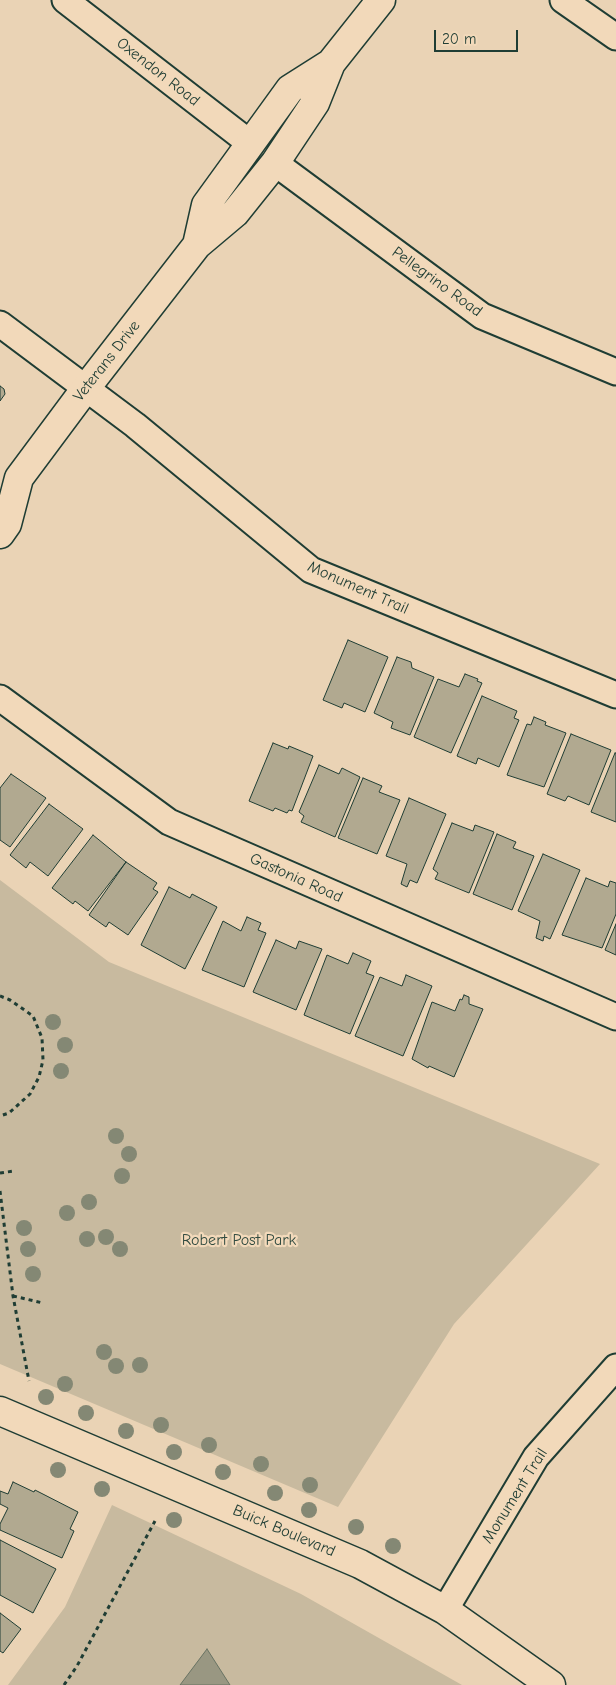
<!DOCTYPE html>
<style>
body{margin:0}
#map{position:relative;width:616px;height:1685px;overflow:hidden;background:#ead3b5;font-family:"Comic Neue",sans-serif}
canvas{display:block}
.scale{position:absolute;left:434px;top:30px;width:84px;height:22px;box-sizing:border-box;border:2px solid #1f3d34;border-top:0;padding-left:6px;font-size:15px;line-height:18px;white-space:nowrap;color:#1f3d34;-webkit-text-stroke:4px #f2d9ba;paint-order:stroke}
</style>
<div id="map">
<canvas width="616" height="1685"></canvas>
<div class="scale">20 m</div>
</div>
<script>
const c = document.querySelector('canvas').getContext('2d');
c.lineJoin = 'round';
function fillPath(path, color) { c.fillStyle = color; c.fill(path, 'evenodd'); }
const poly = rows => new Path2D(rows.map(r => 'M' + r).join(''));
function trace(path, color, width, dash) { c.strokeStyle = color; c.lineWidth = width; c.lineCap = dash ? 'butt' : 'round'; c.setLineDash(dash || []); c.stroke(path); }
function label(font, color, halo, rows, align = 'center') {
  c.font = font + ' "Comic Neue",sans-serif'; c.lineWidth = 4.5; c.setLineDash([]); c.textBaseline = 'middle'; c.strokeStyle = halo; c.fillStyle = color; for (const [text, x, y, turn = 0] of rows) {
    c.save(); c.translate(x, y); c.rotate((+turn || 0) * Math.PI / 180); c.textAlign = isNaN(turn) ? turn : align; if (halo) c.strokeText(text, 0, 0); c.fillText(text, 0, 0); c.restore();
  }
}
fillPath(poly([
 [0,880,109,962,600,1164,454,1324,338,1507,0,1364],
 [112,1505,301,1594,462,1685,8,1685,65,1607]
]), '#c8ba9f');
const water = poly([
 [207,1649,230,1685,180,1685,207,1649]
]);
fillPath(water, '#999782');
trace(water, '#687363', 1);
const building = poly([
 [0,386,4,389,5,394,0,401,0,386],
 [348,640,388,657,365,712,344,703,342,708,323,700,348,640],
 [397,657,411,662,412,668,434,677,410,735,391,728,393,722,374,713,397,657],
 [465,674,478,679,477,681,482,683,451,753,414,737,438,679,459,687,465,674],
 [482,696,517,711,514,718,519,720,499,767,478,758,476,764,457,756,482,696],
 [534,717,546,722,545,725,566,733,544,787,507,775,527,724,531,725,534,717],
 [571,734,611,750,589,805,568,796,565,801,547,794,571,734],
 [273,743,288,749,289,746,313,756,292,811,289,810,287,813,275,808,273,811,249,801,273,743],
 [615,753,616,753,616,822,591,812,615,753],
 [319,765,339,774,342,768,360,777,335,837,301,822,304,816,299,812,319,765],
 [11,774,46,798,10,847,0,840,0,788,11,774],
 [363,778,382,786,379,792,400,800,377,854,338,838,363,778],
 [409,798,446,814,417,883,410,880,407,887,401,884,407,864,386,856,409,798],
 [49,804,83,829,48,876,30,862,26,868,10,855,49,804],
 [452,823,473,831,475,825,494,832,469,893,435,879,438,873,433,869,452,823],
 [497,834,516,842,513,848,534,856,512,910,473,894,497,834],
 [93,835,126,862,88,911,75,901,73,904,52,888,93,835],
 [543,854,580,870,550,939,544,936,543,941,536,938,540,921,518,911,543,854],
 [126,862,157,883,153,889,158,892,128,935,109,922,106,927,89,915,126,862],
 [586,878,608,887,610,881,616,883,616,914,602,948,562,935,586,878],
 [169,887,190,898,192,894,217,907,185,969,141,945,169,887],
 [247,917,261,923,258,930,266,933,244,987,202,970,223,921,241,931,247,917],
 [616,924,616,955,605,950,616,924],
 [276,940,296,949,299,941,322,949,296,1010,253,992,276,940],
 [353,953,371,961,366,973,374,976,350,1034,304,1015,327,955,348,964,353,953],
 [406,975,432,986,403,1056,355,1036,380,977,402,986,406,975],
 [464,995,469,997,469,1004,483,1009,454,1077,429,1066,428,1068,412,1059,432,1002,455,1011,460,999,462,1000,464,995],
 [13,1482,34,1492,35,1490,78,1512,70,1529,74,1531,62,1558,0,1530,0,1524,8,1508,0,1504,0,1491,8,1494,13,1482],
 [0,1540,56,1569,33,1613,0,1595,0,1540],
 [0,1613,21,1629,3,1653,0,1651,0,1613]
]);
fillPath(building, '#b1a990');
trace(building, '#1f3d34', 1);
const minor = poly([
 [65,0,251,144],
 [563,0,616,37],
 [275,163,482,316,616,372],
 [0,324,135,425,311,570,616,695],
 [0,698,169,822,616,1017],
 [445,1610,536,1457,616,1367]
]);
const tertiary = poly([
 [197,245,206,205,290,89,331,63],
 [0,534,7,524,19,478,86,388,197,245,235,213,275,163,315,103,331,63,381,0],
 [0,1411,360,1564,445,1610,551,1685]
]);
trace(minor, '#1f3d34', 29);
trace(tertiary, '#1f3d34', 31);
trace(poly([
 [0,996,10,1000,33,1016,42,1038,43,1060,39,1077,30,1094,9,1113,0,1116],
 [0,1173,14,1171],
 [0,1191,13,1296,29,1381],
 [13,1296,43,1303],
 [64,1685,77,1666,155,1521]
]), '#1f3d34', 3, [4, 4]);
trace(minor, '#f2d9ba', 25);
trace(tertiary, '#f2d9ba', 28);
c.fillStyle = '#848874';
for (const [x, y] of [
 [53,1022],
 [65,1045],
 [61,1071],
 [116,1136],
 [129,1154],
 [122,1176],
 [89,1202],
 [67,1213],
 [24,1228],
 [106,1237],
 [87,1239],
 [28,1249],
 [120,1249],
 [33,1274],
 [104,1352],
 [140,1365],
 [116,1366],
 [65,1384],
 [46,1397],
 [86,1413],
 [161,1425],
 [126,1431],
 [209,1445],
 [174,1452],
 [261,1464],
 [58,1470],
 [223,1472],
 [310,1485],
 [102,1489],
 [275,1493],
 [309,1510],
 [174,1520],
 [356,1527],
 [393,1546]
]) { c.beginPath(); c.arc(x, y, 8, 0, 2 * Math.PI); c.fill(); }
label('16px', '#1f3d34', '#f2d9ba', [
 ["Oxendon Road",158,72,38],
 ["Pellegrino Road",437,282,36],
 ["Veterans Drive",107,361,-52],
 ["Monument Trail",358,588,24],
 ["Gastonia Road",296,878,24],
 ["Monument Trail",515,1496,-58],
 ["Buick Boulevard",284,1531,23]
]);
label('16px', '#304a3f', '#f2d9ba', [
 ["Robert Post Park",239,1240]
]);
</script>
